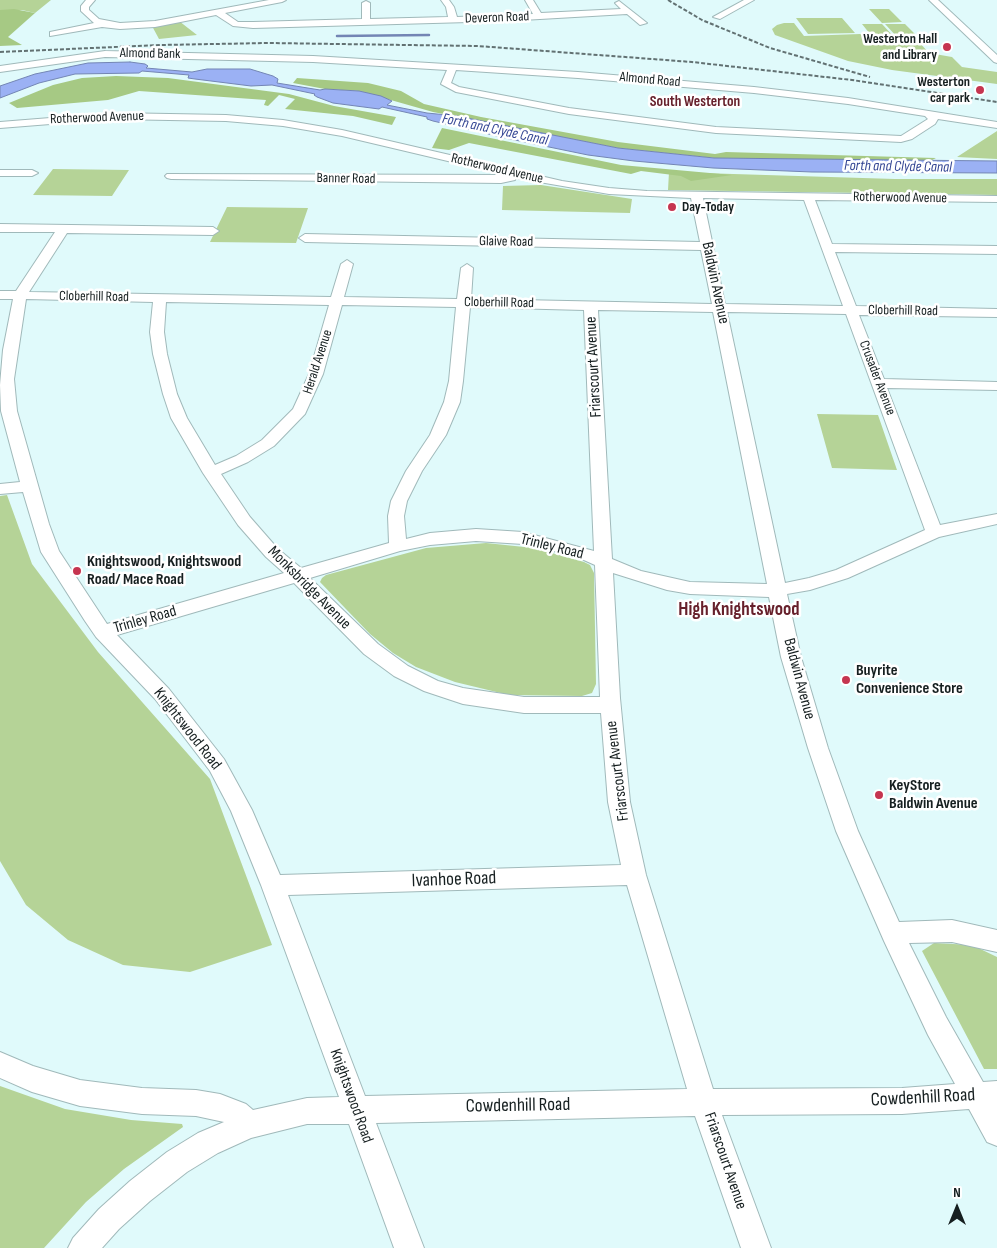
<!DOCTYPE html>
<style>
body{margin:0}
#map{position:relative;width:997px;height:1248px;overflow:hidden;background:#e0fafb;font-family:"Sofia Sans Condensed",sans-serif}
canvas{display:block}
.north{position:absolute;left:932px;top:1183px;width:50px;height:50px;-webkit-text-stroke:4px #fff;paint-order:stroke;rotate:0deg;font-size:14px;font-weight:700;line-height:20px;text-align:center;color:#161f20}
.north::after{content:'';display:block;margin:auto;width:18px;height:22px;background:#161f20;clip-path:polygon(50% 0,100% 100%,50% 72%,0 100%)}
</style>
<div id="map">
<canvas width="997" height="1248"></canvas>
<div class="north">N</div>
</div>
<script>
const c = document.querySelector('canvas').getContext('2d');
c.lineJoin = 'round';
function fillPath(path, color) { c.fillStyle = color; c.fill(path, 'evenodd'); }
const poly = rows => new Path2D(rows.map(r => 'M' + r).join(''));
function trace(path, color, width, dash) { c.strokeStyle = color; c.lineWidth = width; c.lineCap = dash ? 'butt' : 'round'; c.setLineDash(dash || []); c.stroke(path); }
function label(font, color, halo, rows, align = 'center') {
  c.font = font + ' "Sofia Sans Condensed",sans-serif'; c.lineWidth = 5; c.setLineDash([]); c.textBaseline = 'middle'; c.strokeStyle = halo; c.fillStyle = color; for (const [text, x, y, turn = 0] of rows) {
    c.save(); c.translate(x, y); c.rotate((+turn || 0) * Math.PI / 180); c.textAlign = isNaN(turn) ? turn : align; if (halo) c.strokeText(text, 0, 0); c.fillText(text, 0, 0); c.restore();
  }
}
fillPath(poly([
 [0,0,51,0,35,13,22,10,0,10],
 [869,9,889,9,902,22,882,23],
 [796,18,842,18,855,33,808,34],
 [179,21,197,35,159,39,152,26],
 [784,23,794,23,804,36,860,34,874,41,918,41,929,53,952,57,962,67,997,72,997,84,892,70,848,61,775,35,772,29,777,25],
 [862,24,882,24,895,38,874,39],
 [885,24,905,24,919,38,898,38],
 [997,131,997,159,957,157],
 [53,169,129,170,112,196,33,195],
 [669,172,895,179,997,179,997,195,668,190],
 [541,185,632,199,630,213,502,210,503,186],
 [227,207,308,208,296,243,210,242],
 [817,414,878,415,897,470,832,468],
 [7,495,32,564,98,652,210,779,272,945,190,972,123,965,68,940,26,905,0,861,0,496],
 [486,543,534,548,584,562,590,565,594,573,596,684,592,693,582,696,509,695,455,682,416,667,393,653,370,634,320,582,322,578,326,575,426,548],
 [934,943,972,945,997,957,997,1069,984,1069,922,951],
 [0,1086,65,1109,131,1120,182,1124,183,1127,124,1169,86,1202,44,1248,0,1248]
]), '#b5d397');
fillPath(poly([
 [14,9,35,13,8,37,22,45,0,46,0,10],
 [116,76,168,78,289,94,334,106,396,117,392,125,353,116,285,109,295,99,279,95,268,106,264,105,266,100,139,91,108,100,17,108,9,103,53,85,82,78],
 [297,78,368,83,401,91,424,104,481,117,618,142,715,154,726,152,936,158,930,161,714,158,618,148,433,112,359,91,325,89,293,83],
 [442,128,621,165,732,175,691,181,681,176,641,171,631,174,469,143,449,150,432,148]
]), '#a6c984');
const water = poly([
 [130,62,145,64,148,66,146,68,192,72,207,69,250,69,273,76,278,79,277,83,320,90,325,89,359,91,381,96,392,101,387,105,427,113,457,116,618,148,714,158,997,161,997,173,812,172,713,168,634,161,588,155,510,139,433,121,427,119,427,117,382,107,379,109,333,103,317,97,314,95,315,94,272,85,251,86,195,79,188,78,189,75,142,71,139,73,75,74,39,83,0,98,0,86,35,74,88,63,130,62]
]);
fillPath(water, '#9bb1f4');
trace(water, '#7385b4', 1);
trace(poly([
 [337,36,429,35]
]), '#7385b4', 2.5);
const minor = poly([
 [86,0,95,0,89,7,89,10,99,19,120,23,155,21,269,0,286,0,282,2,225,13,238,22,253,22,362,19,362,3,366,1,370,3,370,19,448,17,446,7,441,0,449,0,454,7,457,17,505,15,533,14,525,0,533,0,541,13,621,9,615,3,619,1,647,23,640,25,627,14,505,21,253,28,233,26,216,15,155,27,120,29,102,27,50,36,50,32,94,23,81,11,81,6,86,0],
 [744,0,754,0,720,19,713,17,744,0],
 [929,0,938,0,997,55,997,63,994,62,929,0],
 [105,51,313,56,578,72,754,87,848,98,997,122,997,128,938,119,935,124,912,139,901,142,716,133,569,114,456,92,441,84,447,70,313,62,105,57,0,72,0,66,105,51],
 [456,70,578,78,754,93,848,104,925,116,928,119,901,136,716,127,569,108,459,87,451,83,456,70],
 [113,113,226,115,283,120,342,130,562,181,609,188,647,191,997,196,997,202,815,200,832,244,997,246,997,254,835,252,856,306,997,309,997,317,859,315,884,379,997,382,997,390,887,388,940,525,997,514,997,524,939,537,848,578,810,590,787,594,801,657,828,748,858,831,899,922,952,920,997,930,997,952,952,942,909,943,946,1017,983,1082,997,1081,997,1146,987,1142,969,1109,902,1114,722,1115,771,1248,741,1248,695,1116,376,1123,424,1248,394,1248,349,1124,307,1124,251,1138,218,1153,187,1172,150,1201,119,1229,102,1248,68,1248,73,1238,99,1209,130,1181,167,1152,198,1133,224,1122,196,1116,142,1114,80,1106,32,1092,0,1078,0,1052,33,1066,80,1080,142,1088,196,1090,220,1094,246,1104,253,1110,307,1098,339,1097,261,885,231,811,210,771,155,699,96,637,85,621,41,552,23,492,0,494,0,484,20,482,1,411,0,385,3,350,13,299,0,299,0,291,16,291,55,232,0,232,0,224,213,227,219,231,213,235,67,233,29,292,331,297,341,264,347,260,353,264,344,297,457,299,461,268,467,264,473,268,471,299,712,304,701,250,305,242,299,238,305,234,700,242,691,198,609,194,516,178,515,180,501,183,171,179,167,178,165,176,167,174,507,175,342,136,283,126,226,121,113,119,0,128,0,122,113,113],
 [703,198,804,200,843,306,725,304,703,198],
 [26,299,153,302,150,332,153,354,163,394,171,418,203,473,238,525,266,557,284,573,107,624,59,551,49,524,17,411,14,379,26,299],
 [166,302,329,305,309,374,293,409,262,440,236,456,215,465,187,418,177,394,167,354,164,332,166,302],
 [342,305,456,307,449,381,444,402,430,435,406,471,391,501,388,516,389,543,301,568,278,549,250,517,221,474,248,462,274,446,305,414,323,374,342,305],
 [470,307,584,310,594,551,523,532,476,529,430,533,406,539,404,516,407,501,422,471,446,435,460,402,463,381,470,307],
 [598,310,713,312,767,584,690,582,641,571,612,559,598,310],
 [727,312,846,314,925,530,836,570,809,578,785,583,727,312],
 [476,541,523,544,575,556,595,565,600,697,524,697,463,688,438,681,408,666,378,644,310,578,400,551,430,545,476,541],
 [613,573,667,590,690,594,769,597,781,657,808,748,836,831,884,941,928,1035,955,1084,902,1088,713,1089,646,875,630,802,620,698,613,573],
 [294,583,364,654,394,676,424,691,463,704,524,713,601,713,608,802,621,865,280,875,252,810,224,759,169,689,117,635,294,583],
 [627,885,687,1089,365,1096,288,895,627,885],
 [0,170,32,170,38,173,32,176,0,176,0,170]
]);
trace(minor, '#a0b9ba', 2);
fillPath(minor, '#fff');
trace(poly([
 [668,0,702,20,770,48,870,77],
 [0,52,161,45,268,43,478,46,692,62,852,80,997,102]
]), '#627172', 2, [4, 2]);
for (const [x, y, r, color] of [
 [947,47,5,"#c53550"],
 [980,90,5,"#c53550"],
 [672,207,5,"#c53550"],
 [77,571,5,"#c53550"],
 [846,680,5,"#c53550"],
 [879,795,5,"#c53550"]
]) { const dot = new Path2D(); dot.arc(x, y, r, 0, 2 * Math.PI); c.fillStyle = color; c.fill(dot); trace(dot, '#fff', 2); }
label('14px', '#161f20', '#fff', [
 ["Deveron Road",497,18,-2],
 ["Almond Bank",150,54,1],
 ["Almond Road",650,80,5],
 ["Rotherwood Avenue",97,118,-2],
 ["Rotherwood Avenue",497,169,13],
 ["Banner Road",346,179,1],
 ["Rotherwood Avenue",900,198,1],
 ["Glaive Road",506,242,1],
 ["Cloberhill Road",94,297,1],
 ["Cloberhill Road",499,303,1],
 ["Cloberhill Road",903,311,1],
 ["Herald Avenue",318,362,-72],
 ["Crusader Avenue",877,378,69]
]);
label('bold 14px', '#161f20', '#fff', [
 ["Westerton Hall",937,39],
 ["and Library",937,55],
 ["Westerton",970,82],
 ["car park",970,98],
 ["Day-Today",682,207,"left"]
], 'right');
label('bold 15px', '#66202b', '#fff', [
 ["South Westerton",695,102]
]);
label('italic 15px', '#344694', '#fff', [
 ["Forth and Clyde Canal",495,130,12],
 ["Forth and Clyde Canal",898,167,1]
]);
label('16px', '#161f20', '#fff', [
 ["Baldwin Avenue",715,283,78],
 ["Friarscourt Avenue",594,367,-93],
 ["Trinley Road",552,547,14],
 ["Monksbridge Avenue",309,588,45],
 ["Trinley Road",145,620,-16],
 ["Baldwin Avenue",799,679,75],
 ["Knightswood Road",187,729,52],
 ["Friarscourt Avenue",618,771,-97],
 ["Knightswood Road",351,1096,70],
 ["Friarscourt Avenue",725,1161,71]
]);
label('bold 16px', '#161f20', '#fff', [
 ["Knightswood, Knightswood",87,562],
 ["Road/ Mace Road",87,580],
 ["Buyrite",856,671],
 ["Convenience Store",856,689],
 ["KeyStore",889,786],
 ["Baldwin Avenue",889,804]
], 'left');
label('bold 19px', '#66202b', '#fff', [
 ["High Knightswood",739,610]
]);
label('19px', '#161f20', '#fff', [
 ["Ivanhoe Road",454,880,-2],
 ["Cowdenhill Road",923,1098,-3],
 ["Cowdenhill Road",518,1106,-1]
]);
</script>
